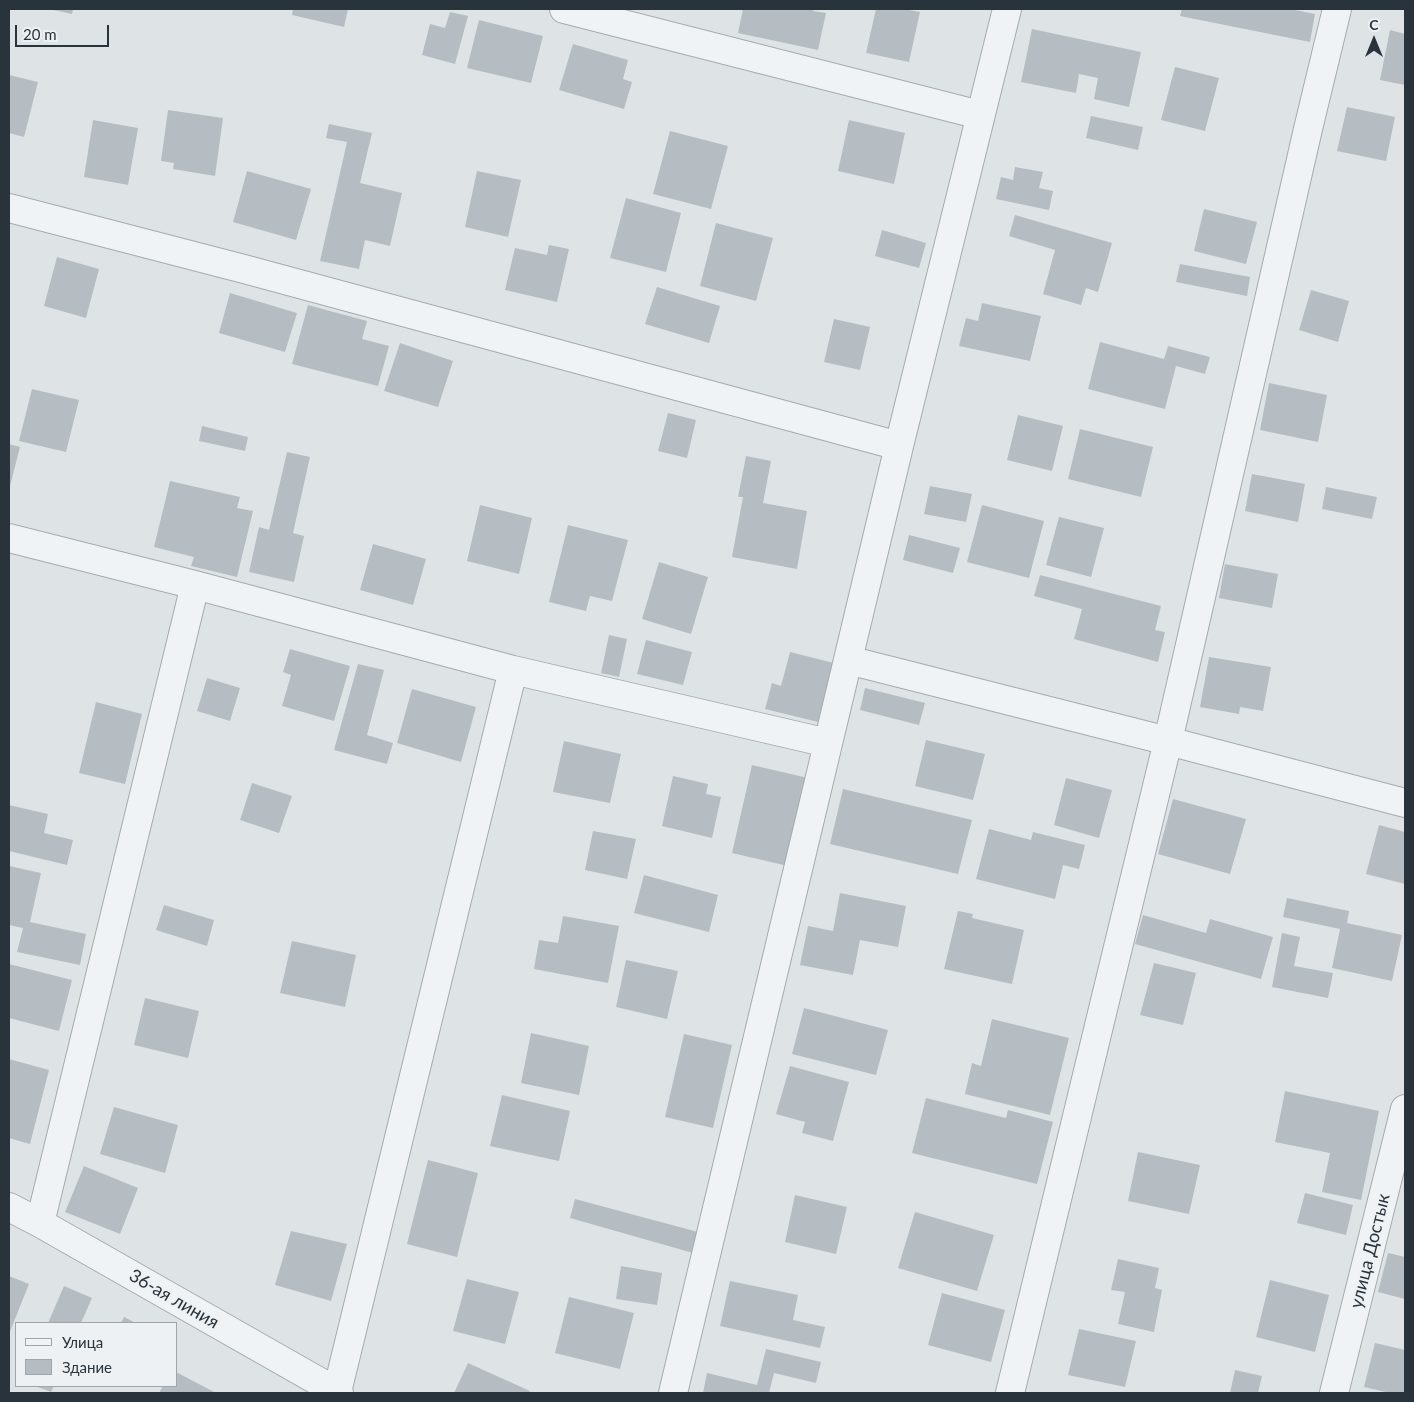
<!DOCTYPE html>
<meta charset="utf-8">
<style>
body{margin:0}
#map{position:relative;width:1414px;height:1402px;overflow:hidden;background:#dee3e6;font-family:Lato,sans-serif}
canvas{display:block}
.frame{position:absolute;inset:0;border:10px solid #29333b;pointer-events:none}
.legend{position:absolute;left:15px;top:1322px;width:162px;height:65px;box-sizing:border-box;background:#edf1f4;border:1px solid #9fa5aa;margin:0;padding:6px 9px;list-style:none;font-size:15px;color:#29333b}
.legend li{display:flex;align-items:center;gap:10px;height:25px}
.legend b{width:25px;border:1px solid #9fa5aa}
.north{position:absolute;left:1349px;top:15px;width:50px;height:50px;-webkit-text-stroke:4px #edf1f4;paint-order:stroke;rotate:0deg;font-size:14px;font-weight:700;line-height:20px;text-align:center;color:#29333b}
.north::after{content:'';display:block;margin:auto;width:18px;height:22px;background:#29333b;clip-path:polygon(50% 0,100% 100%,50% 72%,0 100%)}
.scale{position:absolute;left:15px;top:25px;width:94px;height:22px;box-sizing:border-box;border:2px solid #29333b;border-top:0;padding-left:6px;font-size:15px;line-height:18px;white-space:nowrap;color:#29333b;-webkit-text-stroke:4px #edf1f4;paint-order:stroke}
</style>
<div id="map">
<canvas width="1414" height="1402"></canvas>
<div class="frame"></div>
<ul class="legend">
<li><b style="height:6px;background:#f0f3f5"></b>Улица</li>
<li><b style="height:14px;background:#b6bdc2"></b>Здание</li>
</ul>
<div class="north">С</div>
<div class="scale">20 m</div>
</div>
<script>
const c = document.querySelector('canvas').getContext('2d');
c.lineJoin = 'round';
function fillPath(path, color) { c.fillStyle = color; c.fill(path, 'evenodd'); }
const poly = rows => new Path2D(rows.map(r => 'M' + r).join(''));
function trace(path, color, width, dash) { c.strokeStyle = color; c.lineWidth = width; c.lineCap = dash ? 'butt' : 'round'; c.setLineDash(dash || []); c.stroke(path); }
function label(font, color, halo, rows, align = 'center') {
  c.font = font + ' Lato,sans-serif'; c.lineWidth = 4; c.setLineDash([]); c.textBaseline = 'middle'; c.strokeStyle = halo; c.fillStyle = color; for (const [text, x, y, turn = 0] of rows) {
    c.save(); c.translate(x, y); c.rotate((+turn || 0) * Math.PI / 180); c.textAlign = isNaN(turn) ? turn : align; if (halo) c.strokeText(text, 0, 0); c.fillText(text, 0, 0); c.restore();
  }
}
fillPath(poly([
 [49,9,73,9,72,14],
 [293,9,348,9,344,27,292,15],
 [743,9,814,9,813,11,826,13,818,50,738,33],
 [876,9,904,9,920,12,909,62,866,53],
 [1182,9,1290,9,1315,14,1310,42,1180,16],
 [450,12,468,16,455,64,422,55,430,24,445,28],
 [479,20,543,36,531,83,467,68],
 [1032,29,1141,52,1129,107,1094,99,1098,78,1079,74,1076,93,1021,82],
 [1390,30,1405,34,1405,85,1380,80],
 [573,44,628,60,623,79,632,82,624,109,559,90],
 [1175,67,1219,78,1205,131,1161,120],
 [9,75,38,82,24,137,9,133],
 [1347,107,1395,117,1386,161,1337,151],
 [168,110,223,118,215,176,173,169,174,163,161,161],
 [1091,116,1143,127,1138,150,1086,138],
 [93,120,138,128,128,185,84,177],
 [849,120,905,133,894,184,838,171],
 [329,124,372,133,360,183,402,193,390,246,365,240,359,269,320,261,347,142,326,138],
 [670,131,728,146,711,209,653,194],
 [1015,167,1043,172,1039,188,1053,191,1049,210,996,199,1001,177,1013,180],
 [247,171,311,189,296,240,233,222],
 [477,171,521,180,508,237,465,227],
 [626,198,681,213,666,272,610,258],
 [1204,209,1257,222,1246,264,1194,251],
 [1015,215,1112,243,1098,292,1086,288,1081,305,1043,294,1055,250,1009,236],
 [716,223,773,238,756,301,700,286],
 [882,230,926,243,919,268,875,256],
 [549,245,569,249,557,302,505,290,515,248,547,255],
 [57,257,99,269,86,318,44,306],
 [1180,264,1250,277,1247,296,1176,282],
 [657,287,720,306,709,343,645,324],
 [1311,290,1349,301,1338,342,1299,330],
 [230,293,297,313,285,352,219,333],
 [982,303,1041,316,1030,361,959,346,966,318,978,321],
 [308,305,367,321,362,339,389,346,378,386,292,364],
 [834,319,870,327,860,370,824,362],
 [1100,342,1164,359,1168,346,1210,357,1205,374,1176,366,1165,409,1088,389],
 [400,343,453,361,438,407,384,391],
 [1269,383,1327,395,1318,442,1260,430],
 [32,389,79,400,66,452,19,441],
 [668,413,696,420,687,458,658,451],
 [1018,415,1063,426,1052,471,1007,460],
 [202,426,248,437,245,451,199,441],
 [1080,429,1153,447,1141,497,1068,479],
 [9,444,20,447,9,490],
 [287,452,310,457,293,533,304,536,294,582,249,572,259,527,269,530],
 [746,456,771,461,763,503,807,511,797,569,732,557,743,497,738,497],
 [1252,474,1305,484,1298,522,1245,511],
 [170,481,240,497,237,508,253,511,237,577,191,566,194,557,154,547],
 [930,486,972,494,966,522,924,514],
 [1326,487,1377,497,1372,519,1322,509],
 [480,505,532,518,519,574,467,561],
 [982,505,1044,521,1029,578,967,562],
 [1059,517,1104,528,1091,577,1046,565],
 [568,525,628,540,612,601,590,596,586,611,549,602],
 [909,535,960,548,953,573,903,560],
 [373,544,426,559,413,605,360,590],
 [659,562,708,577,691,634,642,619],
 [1225,564,1278,574,1272,608,1219,598],
 [1040,575,1161,606,1155,630,1165,632,1158,662,1074,639,1082,609,1034,596],
 [609,635,627,639,619,677,601,673],
 [646,640,692,652,683,685,637,674],
 [290,649,350,666,334,721,282,706,291,675,283,672],
 [790,652,834,663,818,722,765,709,772,683,781,686],
 [1209,657,1271,667,1263,711,1240,707,1239,714,1200,707],
 [358,664,384,670,367,735,393,743,387,764,334,750],
 [207,678,240,688,230,721,197,711],
 [865,688,925,703,919,725,860,710],
 [412,689,476,707,461,762,397,743],
 [96,702,142,714,125,784,79,773],
 [926,740,985,754,973,800,915,786],
 [564,741,621,754,610,803,553,792],
 [752,765,808,778,788,866,732,853],
 [673,776,708,784,706,794,721,797,712,838,662,826],
 [1066,778,1112,790,1099,838,1054,825],
 [252,783,292,796,279,833,240,820],
 [843,789,972,820,958,874,830,844],
 [1173,799,1246,819,1230,874,1158,854],
 [9,805,48,814,44,833,73,840,67,865,9,851],
 [1379,825,1405,832,1405,884,1366,874],
 [989,829,1031,840,1033,832,1085,845,1079,869,1063,865,1055,899,976,879],
 [593,831,636,839,627,879,585,870],
 [9,866,41,873,30,922,86,934,80,965,17,952,23,928,9,925],
 [644,875,718,895,709,932,634,913],
 [840,893,906,906,898,947,860,940,853,975,800,965,808,926,833,931],
 [1287,898,1349,911,1347,923,1402,935,1392,981,1332,968,1340,929,1283,917],
 [164,905,214,920,207,946,156,930],
 [958,911,973,914,972,918,1024,930,1012,984,944,969],
 [1143,915,1206,933,1210,919,1273,937,1261,979,1135,944],
 [563,916,619,926,608,983,534,969,539,940,558,943],
 [1282,933,1300,937,1294,966,1333,973,1328,998,1272,987],
 [292,941,356,955,345,1007,280,993],
 [626,960,678,971,667,1019,616,1007],
 [1154,963,1196,973,1183,1025,1140,1015],
 [9,964,72,980,59,1031,9,1018],
 [145,998,199,1011,188,1058,134,1045],
 [804,1008,888,1030,876,1075,792,1054],
 [992,1019,1069,1038,1050,1115,965,1094,972,1063,981,1066],
 [531,1033,589,1046,579,1095,521,1083],
 [684,1034,732,1045,713,1128,665,1117],
 [9,1059,49,1070,30,1144,9,1138],
 [790,1066,849,1082,833,1141,802,1133,805,1122,776,1114],
 [1285,1091,1379,1111,1361,1200,1322,1192,1330,1153,1275,1142],
 [502,1095,570,1111,559,1161,490,1146],
 [926,1098,1006,1118,1008,1110,1053,1122,1037,1184,912,1153],
 [114,1107,178,1125,165,1173,100,1154],
 [1138,1152,1200,1165,1189,1214,1128,1201],
 [428,1160,478,1173,457,1257,407,1244],
 [84,1166,138,1188,120,1234,65,1212],
 [1305,1193,1353,1205,1346,1235,1297,1223],
 [795,1195,847,1207,836,1254,785,1242],
 [575,1199,698,1232,693,1253,570,1218],
 [915,1212,994,1235,977,1291,898,1268],
 [291,1231,347,1244,331,1301,275,1285],
 [1388,1253,1405,1257,1405,1299,1378,1292],
 [1118,1259,1159,1268,1155,1288,1162,1290,1154,1332,1118,1324,1125,1292,1111,1290],
 [621,1266,662,1273,657,1305,616,1299],
 [9,1276,29,1284,9,1334],
 [467,1279,519,1292,505,1344,453,1331],
 [1270,1280,1329,1295,1315,1352,1256,1337],
 [730,1281,798,1295,793,1320,825,1327,820,1348,720,1326],
 [64,1286,92,1298,81,1323,48,1323],
 [942,1293,1005,1310,991,1362,928,1345],
 [569,1297,634,1313,620,1369,555,1353],
 [124,1317,136,1323,121,1323],
 [1079,1329,1136,1341,1125,1387,1068,1375],
 [1375,1343,1405,1350,1405,1393,1390,1393,1364,1387],
 [766,1349,821,1362,816,1383,774,1373,769,1393,703,1393,707,1373,757,1385],
 [468,1363,530,1391,529,1393,454,1393],
 [1235,1370,1262,1376,1258,1393,1230,1393],
 [176,1372,216,1393,159,1393,163,1386,176,1386],
 [35,1386,54,1386,51,1392]
]), '#b6bdc2');
const minor = poly([
 [564,9,980,115],
 [9,208,244,269,899,446],
 [9,538,195,585,513,670,828,743],
 [848,660,1168,741,1405,803],
 [9,1207,40,1223,339,1393],
 [40,1223,195,585],
 [337,1392,513,670],
 [673,1393,899,446,1007,9],
 [1010,1393,1168,741,1308,129,1337,9],
 [1334,1393,1405,1109]
]);
trace(minor, '#a4abaf', 30);
trace(minor, '#f0f3f5', 28);
label('18px', '#29333b', '#edf1f4', [
 ["улица Достык",1370,1251,-76],
 ["36-ая линия",174,1299,30]
]);
</script>
